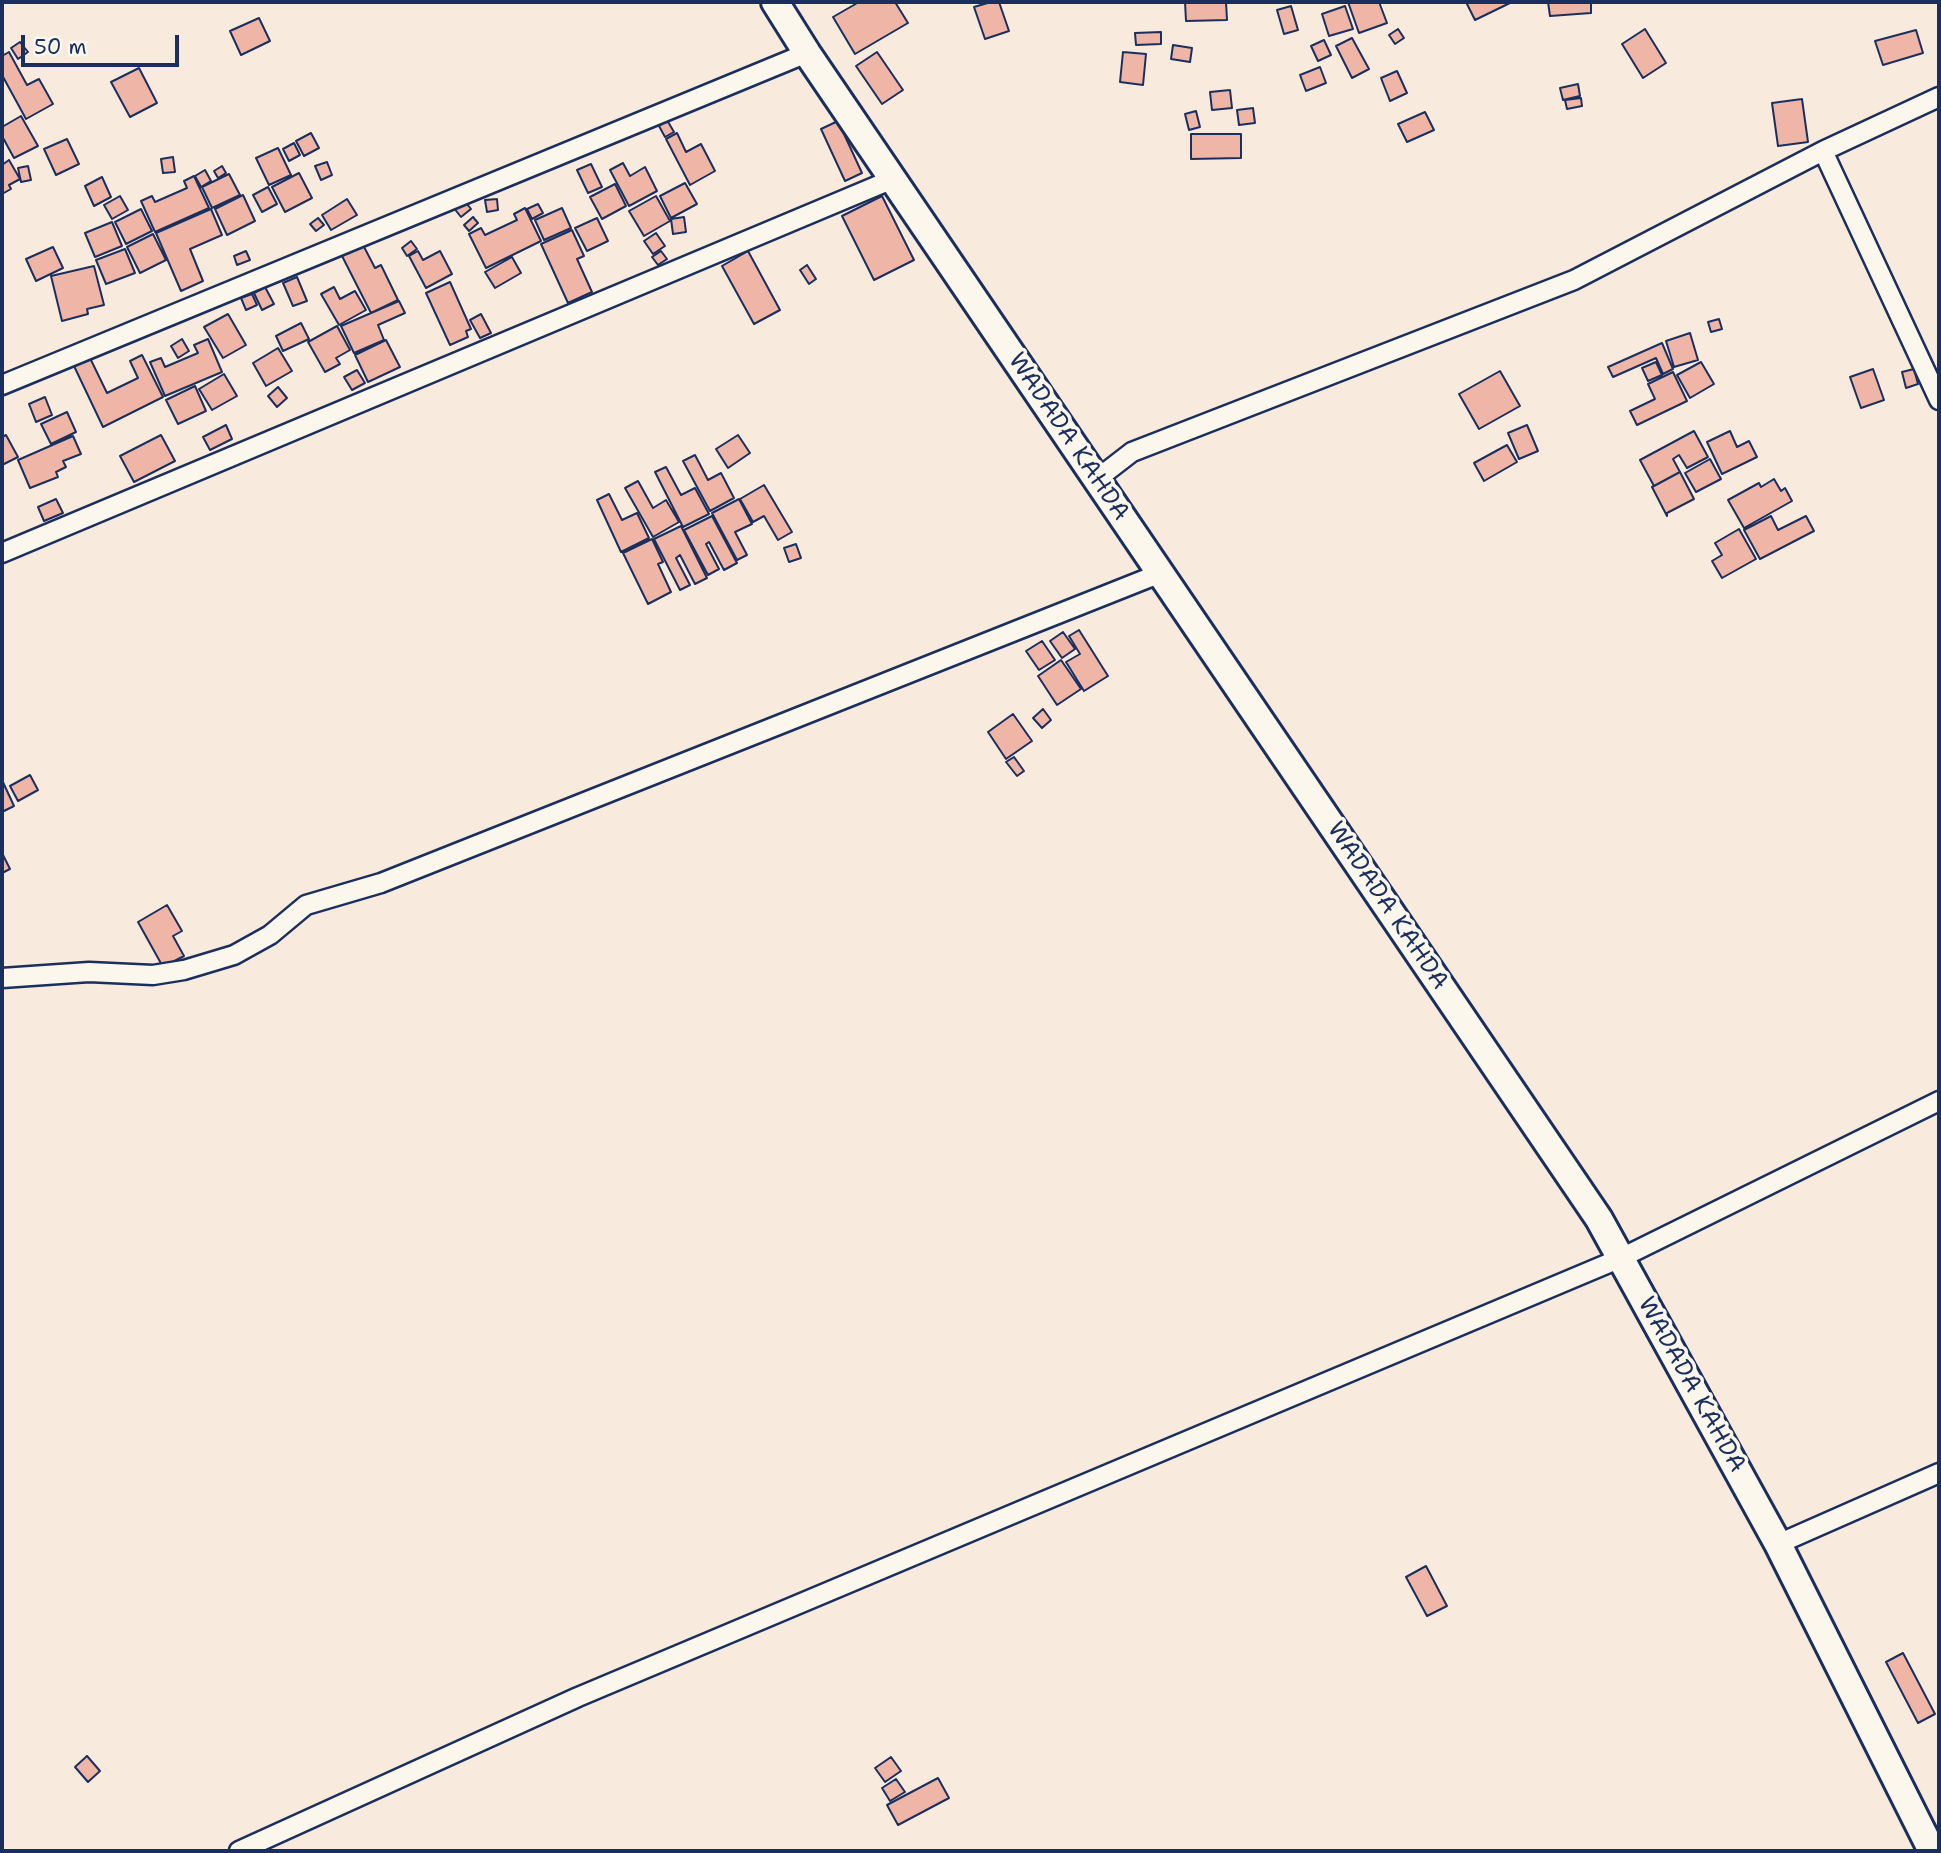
<!DOCTYPE html>
<style>
body{margin:0}
#map{position:relative;width:1941px;height:1853px;overflow:hidden;background:#f9eade;font-family:"Shantell Sans",sans-serif}
canvas{display:block}
.frame{position:absolute;inset:0;border:4px solid #1b2f5e;pointer-events:none}
.scale{position:absolute;left:21px;top:35px;width:158px;height:32px;box-sizing:border-box;border:4px solid #1b2f5e;border-top:0;padding-left:9px;font-size:21px;line-height:24px;white-space:nowrap;color:#1b2f5e;-webkit-text-stroke:5px #fbf7ec;paint-order:stroke}
</style>
<div id="map">
<canvas width="1941" height="1853"></canvas>
<div class="frame"></div>
<div class="scale">50 m</div>
</div>
<script>
const c = document.querySelector('canvas').getContext('2d');
c.lineJoin = 'round';
function fillPath(path, color) { c.fillStyle = color; c.fill(path, 'evenodd'); }
const poly = rows => new Path2D(rows.map(r => 'M' + r).join(''));
function trace(path, color, width, dash) { c.strokeStyle = color; c.lineWidth = width; c.lineCap = dash ? 'butt' : 'round'; c.setLineDash(dash || []); c.stroke(path); }
function label(font, color, halo, rows, align = 'center') {
  c.font = font + ' "Shantell Sans",sans-serif'; c.lineWidth = 7; c.setLineDash([]); c.textBaseline = 'middle'; c.strokeStyle = halo; c.fillStyle = color; for (const [text, x, y, turn = 0] of rows) {
    c.save(); c.translate(x, y); c.rotate((+turn || 0) * Math.PI / 180); c.textAlign = isNaN(turn) ? turn : align; if (halo) c.strokeText(text, 0, 0); c.fillText(text, 0, 0); c.restore();
  }
}
const building = poly([
 [859,2,895,2,908,23,855,54,833,17,859,2],
 [991,2,999,2,1009,31,985,39,974,7,991,2],
 [1185,2,1226,2,1227,20,1186,21,1185,2],
 [1348,2,1379,2,1387,23,1359,33,1348,2],
 [1466,2,1512,2,1475,20,1466,2],
 [1548,2,1591,2,1591,13,1550,16,1548,2],
 [1291,6,1298,30,1284,34,1277,10,1291,6],
 [1345,6,1353,29,1329,36,1322,14,1345,6],
 [259,18,270,41,241,55,230,31,259,18],
 [1398,29,1404,38,1395,44,1389,35,1398,29],
 [1645,29,1666,63,1643,78,1622,44,1645,29],
 [1916,30,1923,53,1883,65,1875,41,1916,30],
 [1161,32,1161,44,1136,45,1135,33,1161,32],
 [1352,38,1369,69,1352,78,1336,46,1352,38],
 [1324,40,1331,55,1318,61,1311,46,1324,40],
 [20,42,28,52,18,59,11,48,20,42],
 [1173,45,1192,48,1190,62,1171,59,1173,45],
 [9,52,27,85,39,79,53,104,26,119,2,75,2,56,9,52],
 [877,52,903,90,882,104,856,66,877,52],
 [1123,52,1146,54,1143,85,1120,82,1123,52],
 [1320,67,1326,83,1306,91,1300,75,1320,67],
 [139,68,157,103,130,117,111,82,139,68],
 [1397,71,1407,93,1390,101,1381,78,1397,71],
 [1578,84,1580,96,1563,100,1560,88,1578,84],
 [1230,90,1232,108,1212,110,1210,92,1230,90],
 [1581,98,1582,106,1567,109,1565,100,1581,98],
 [1802,99,1808,142,1778,146,1772,103,1802,99],
 [1253,108,1255,123,1239,125,1237,110,1253,108],
 [1196,111,1200,127,1189,130,1185,114,1196,111],
 [1425,112,1434,130,1407,142,1398,124,1425,112],
 [21,116,38,146,14,158,2,136,2,127,21,116],
 [667,120,674,132,665,137,659,126,667,120],
 [838,121,862,173,845,181,821,129,838,121],
 [311,133,319,148,304,156,296,141,311,133],
 [677,133,686,152,701,144,715,171,690,185,666,139,677,133],
 [1191,134,1241,134,1241,158,1191,159,1191,134],
 [67,139,79,164,56,175,44,149,67,139],
 [294,143,300,155,289,161,283,149,294,143],
 [278,148,291,175,269,185,256,158,278,148],
 [173,157,175,172,163,173,161,159,173,157],
 [9,160,20,179,9,185,11,189,2,194,2,165,9,160],
 [327,162,332,175,321,180,315,166,327,162],
 [623,163,630,176,645,167,657,191,629,206,610,170,623,163],
 [591,164,602,187,588,193,577,170,591,164],
 [28,166,31,180,21,182,18,168,28,166],
 [222,166,226,173,218,178,214,171,222,166],
 [205,170,211,181,201,187,195,176,205,170],
 [299,173,312,198,285,212,272,187,299,173],
 [229,174,240,195,212,208,202,187,229,174],
 [194,176,209,208,155,232,141,201,152,196,155,202,187,188,184,181,194,176],
 [102,177,111,197,94,206,85,186,102,177],
 [685,183,697,204,671,218,660,196,685,183],
 [615,184,626,206,602,219,590,197,615,184],
 [268,187,277,204,262,212,253,195,268,187],
 [243,195,255,221,227,235,215,209,243,195],
 [120,196,128,210,112,219,104,205,120,196],
 [656,196,670,221,644,236,629,211,656,196],
 [882,196,914,260,874,280,842,216,882,196],
 [347,199,357,215,331,230,322,215,347,199],
 [463,199,471,209,461,217,453,207,463,199],
 [497,199,498,210,487,212,485,200,497,199],
 [538,204,543,213,532,219,527,209,538,204],
 [525,208,541,241,486,268,469,234,481,228,485,235,517,220,514,214,525,208],
 [562,208,571,228,544,240,535,220,562,208],
 [141,209,152,231,126,244,115,222,141,209],
 [211,209,222,235,190,249,203,281,181,291,156,233,211,209],
 [473,217,478,223,469,231,464,225,473,217],
 [684,217,686,232,673,234,671,219,684,217],
 [318,218,324,225,316,231,310,224,318,218],
 [597,218,608,241,587,251,575,228,597,218],
 [112,222,122,246,95,257,85,233,112,222],
 [572,230,584,256,577,259,592,292,568,303,541,244,572,230],
 [656,233,665,246,653,254,644,241,656,233],
 [153,234,166,260,140,273,127,247,153,234],
 [411,241,417,249,407,256,402,248,411,241],
 [362,243,375,268,381,265,398,300,371,313,341,254,362,243],
 [53,247,63,268,36,281,26,259,53,247],
 [125,249,135,273,106,284,96,260,125,249],
 [246,251,250,260,237,265,234,256,246,251],
 [418,251,423,260,440,251,452,274,426,288,409,256,418,251],
 [661,251,667,259,658,265,652,257,661,251],
 [748,251,780,310,754,324,722,266,748,251],
 [512,257,521,273,495,288,485,272,512,257],
 [807,265,816,279,809,284,800,270,807,265],
 [94,266,104,305,87,309,88,314,62,321,51,276,94,266],
 [297,277,307,301,293,306,283,283,297,277],
 [450,282,471,329,466,331,468,337,450,345,426,293,450,282],
 [265,287,274,304,262,310,254,293,265,287],
 [334,287,340,299,355,291,366,310,339,325,321,294,334,287],
 [252,294,257,305,246,310,241,298,252,294],
 [399,301,405,313,378,325,384,340,354,353,341,326,399,301],
 [228,314,246,345,223,358,204,327,228,314],
 [481,314,491,333,480,338,470,320,481,314],
 [1719,319,1722,329,1711,332,1708,322,1719,319],
 [301,323,309,339,283,351,276,336,301,323],
 [337,326,350,350,336,358,340,364,325,372,308,342,337,326],
 [1690,333,1698,360,1674,367,1666,341,1690,333],
 [182,339,189,351,178,358,171,346,182,339],
 [208,339,222,372,165,396,150,362,161,358,165,367,198,353,194,345,208,339],
 [386,340,400,367,368,382,355,355,386,340],
 [1662,343,1673,369,1663,374,1656,358,1613,377,1608,367,1662,343],
 [278,348,292,371,266,386,253,363,278,348],
 [142,355,163,397,103,427,74,366,90,358,107,393,138,378,130,361,142,355],
 [1656,362,1662,375,1648,381,1642,368,1656,362],
 [1701,362,1714,384,1690,398,1677,375,1701,362],
 [1873,369,1884,400,1861,408,1850,377,1873,369],
 [1914,369,1918,384,1906,388,1902,372,1914,369],
 [357,370,365,383,352,390,344,377,357,370],
 [1500,371,1520,406,1479,429,1459,394,1500,371],
 [1673,372,1687,401,1637,425,1630,411,1655,399,1648,384,1673,372],
 [224,374,237,396,212,410,199,389,224,374],
 [195,386,206,411,178,424,166,400,195,386],
 [278,387,287,398,277,407,268,396,278,387],
 [45,397,52,415,36,422,29,404,45,397],
 [67,412,76,432,51,444,41,424,67,412],
 [226,425,232,439,210,450,203,437,226,425],
 [1527,425,1538,451,1519,459,1508,433,1527,425],
 [1694,431,1708,457,1687,468,1679,455,1673,459,1680,472,1654,486,1640,460,1694,431],
 [1730,431,1737,447,1749,441,1757,457,1722,474,1707,442,1730,431],
 [6,435,18,457,2,465,2,437,6,435],
 [161,435,175,461,134,482,120,456,161,435],
 [738,435,750,453,728,468,716,449,738,435],
 [73,436,81,454,63,461,66,467,56,472,58,477,30,488,18,460,73,436],
 [1507,445,1517,462,1484,481,1474,463,1507,445],
 [695,455,708,480,721,473,734,498,710,511,683,461,695,455],
 [1710,459,1721,479,1696,492,1685,473,1710,459],
 [666,467,681,495,695,488,709,514,683,527,655,472,666,467],
 [1680,472,1694,499,1667,513,1667,516,1652,487,1680,472],
 [1774,479,1781,491,1785,488,1792,501,1744,528,1728,500,1759,483,1761,487,1774,479],
 [638,481,653,508,666,500,679,522,653,537,625,488,638,481],
 [764,485,792,532,778,540,764,516,753,522,740,499,764,485],
 [609,494,622,520,637,513,649,538,621,552,597,500,609,494],
 [56,499,63,513,44,521,38,507,56,499],
 [739,499,752,524,735,532,747,555,737,560,712,513,739,499],
 [712,516,737,563,724,570,709,542,706,544,719,569,708,575,684,530,712,516],
 [1771,516,1778,530,1806,516,1814,531,1760,559,1744,530,1771,516],
 [681,526,707,578,695,584,680,555,676,558,690,585,680,590,654,539,681,526],
 [1739,529,1756,559,1722,578,1712,561,1722,555,1715,543,1739,529],
 [652,539,663,562,658,564,671,592,648,604,623,553,652,539],
 [796,544,801,558,789,562,784,548,796,544],
 [1079,630,1108,676,1084,691,1066,662,1080,654,1069,636,1079,630],
 [1063,632,1075,649,1062,658,1050,641,1063,632],
 [1042,641,1055,660,1039,670,1026,651,1042,641],
 [1061,660,1081,689,1057,705,1038,676,1061,660],
 [1043,709,1051,720,1042,728,1033,718,1043,709],
 [1013,714,1032,741,1006,759,988,732,1013,714],
 [1014,757,1024,771,1017,776,1006,762,1014,757],
 [30,775,38,790,18,801,10,786,30,775],
 [2,780,14,806,2,812,2,780],
 [2,853,10,869,2,873,2,853],
 [167,905,182,931,173,936,184,956,163,967,138,922,167,905],
 [1426,1566,1447,1606,1427,1616,1406,1577,1426,1566],
 [1903,1653,1935,1714,1918,1723,1886,1662,1903,1653],
 [87,1756,100,1771,88,1782,75,1767,87,1756],
 [891,1757,901,1771,885,1782,875,1768,891,1757],
 [938,1778,949,1798,898,1825,887,1805,938,1778],
 [896,1779,905,1792,890,1801,882,1788,896,1779]
]);
fillPath(building, '#efb6a7');
trace(building, '#1b2f5e', 2);
const street = poly([
 [1823,151,1939,400],
 [2,385,807,53],
 [1097,479,1132,452,1574,280,1823,151,1939,97],
 [2,553,893,179],
 [2,978,89,972,153,975,184,970,234,955,270,935,306,905,381,883,1161,573],
 [1778,1544,1939,1473],
 [239,1851,578,1697,1621,1258,1939,1101]
]);
const secondary = poly([
 [775,2,807,53,1599,1219,1778,1544,1932,1851]
]);
trace(street, '#1b2f5e', 23);
trace(secondary, '#1b2f5e', 32);
trace(street, '#fbf7ec', 18);
trace(secondary, '#fbf7ec', 26);
label('24px', '#1b2f5e', '#fbf7ec', [
 ["WADADA KAHDA",1068,437,56],
 ["WADADA KAHDA",1387,906,56],
 ["WADADA KAHDA",1691,1385,61]
]);
</script>
